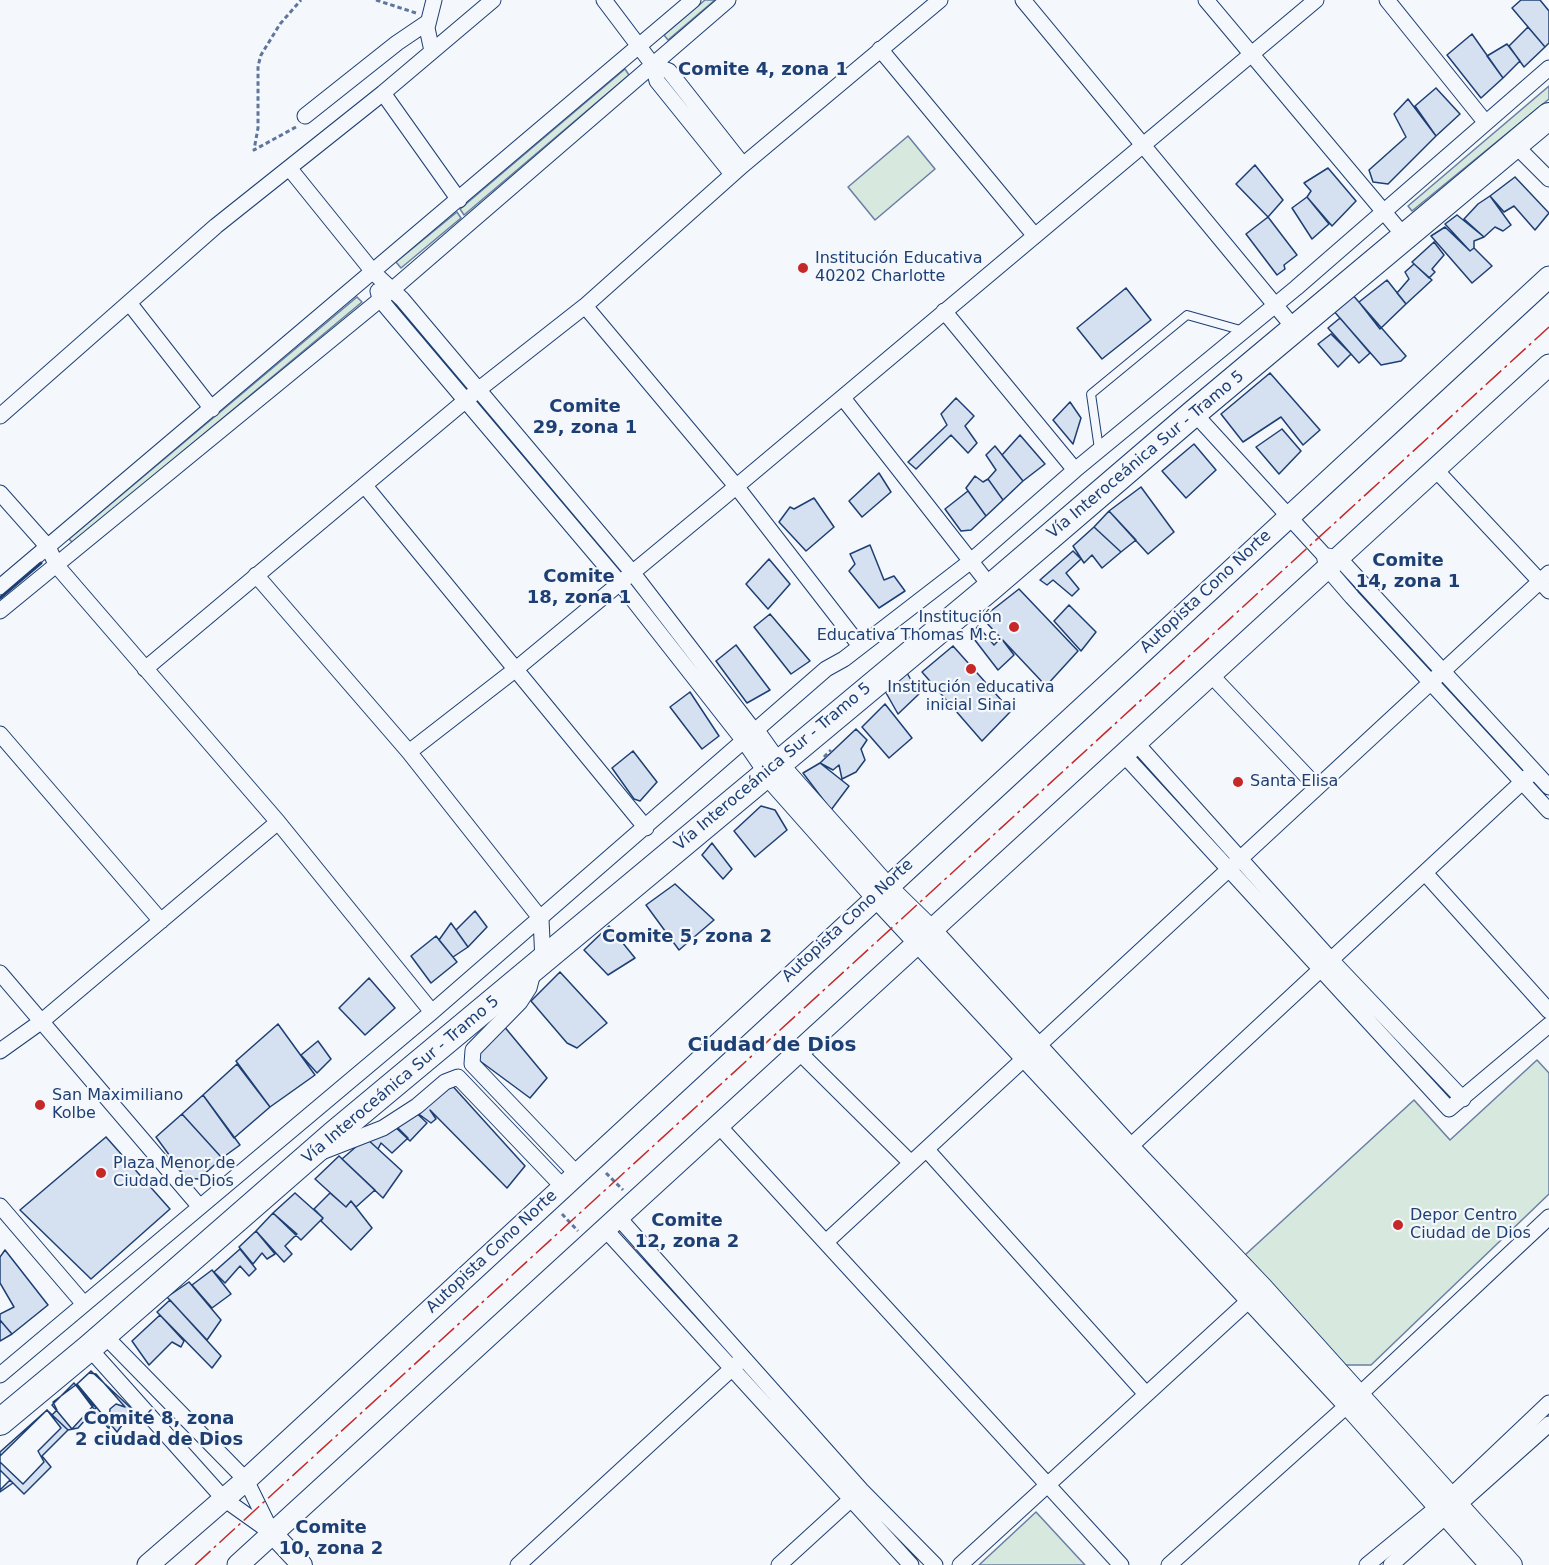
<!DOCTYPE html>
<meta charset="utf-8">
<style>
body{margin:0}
canvas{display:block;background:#f4f7fb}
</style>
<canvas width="1549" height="1565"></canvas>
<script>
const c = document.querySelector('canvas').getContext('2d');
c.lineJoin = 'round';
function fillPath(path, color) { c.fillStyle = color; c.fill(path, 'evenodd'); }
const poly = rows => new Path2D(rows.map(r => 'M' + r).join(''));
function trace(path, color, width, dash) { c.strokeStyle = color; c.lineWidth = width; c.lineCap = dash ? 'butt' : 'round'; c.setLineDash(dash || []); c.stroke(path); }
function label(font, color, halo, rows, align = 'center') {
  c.font = font + ' "DejaVu Sans",sans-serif'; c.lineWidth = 4.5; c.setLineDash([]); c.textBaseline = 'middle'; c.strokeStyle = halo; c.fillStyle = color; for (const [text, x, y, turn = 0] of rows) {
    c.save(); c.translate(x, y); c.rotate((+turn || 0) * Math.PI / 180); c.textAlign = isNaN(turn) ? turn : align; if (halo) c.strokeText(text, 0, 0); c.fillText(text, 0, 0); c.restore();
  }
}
const green = poly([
 [705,0,715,0,668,40,664,35,705,0],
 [625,69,629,75,464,215,460,209,625,69],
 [1549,86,1549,99,1412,211,1408,206,1549,86],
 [908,136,935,169,875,220,848,187,908,136],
 [457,212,461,218,401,268,396,262,457,212],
 [357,297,362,302,73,543,69,539,357,297],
 [1537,1060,1549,1073,1549,1194,1371,1365,1342,1365,1245,1255,1414,1100,1450,1140,1537,1060],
 [1036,1512,1085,1565,979,1565,1036,1512]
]);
fillPath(green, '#d7e8df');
trace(green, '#687fa3', 1.5);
const building = poly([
 [1521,0,1540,0,1549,11,1549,43,1545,47,1512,8,1521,0],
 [1528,27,1545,47,1524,67,1509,46,1528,27],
 [1472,34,1503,78,1481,98,1447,55,1472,34],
 [1507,44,1520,61,1503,78,1487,56,1507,44],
 [1436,88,1460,114,1436,136,1415,106,1436,88],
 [1408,99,1436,136,1388,184,1373,182,1369,170,1406,137,1394,114,1408,99],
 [1255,165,1283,200,1268,217,1236,184,1255,165],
 [1328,168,1356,201,1332,226,1307,197,1311,191,1304,183,1328,168],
 [1515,177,1549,213,1535,230,1514,206,1504,212,1490,196,1515,177],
 [1490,196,1511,225,1503,231,1495,227,1484,237,1464,219,1478,204,1490,196],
 [1307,197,1329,224,1312,239,1292,208,1307,197],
 [1457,215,1484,237,1474,241,1474,248,1470,251,1445,224,1457,215],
 [1268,217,1297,255,1284,265,1285,269,1277,275,1246,234,1268,217],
 [1445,227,1470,251,1474,248,1492,266,1472,283,1431,236,1445,227],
 [1434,242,1444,255,1432,269,1435,272,1429,278,1412,262,1434,242],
 [1414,264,1432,280,1406,304,1397,293,1409,279,1405,272,1414,264],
 [1387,280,1406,304,1380,329,1359,302,1387,280],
 [1126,288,1151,320,1102,359,1077,328,1126,288],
 [1351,293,1406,356,1401,361,1381,365,1332,309,1351,293],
 [1340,318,1370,353,1359,363,1328,328,1340,318],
 [1331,334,1351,354,1338,367,1318,344,1331,334],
 [1270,373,1320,430,1303,445,1281,417,1243,442,1221,414,1270,373],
 [956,398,974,416,965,426,977,443,968,453,951,435,916,469,908,462,947,425,941,414,956,398],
 [1070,402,1081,418,1073,444,1053,420,1070,402],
 [1282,429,1301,451,1279,474,1256,447,1282,429],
 [1020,435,1045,464,1023,481,1002,455,1020,435],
 [1194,444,1216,470,1186,498,1162,471,1194,444],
 [995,446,1023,481,1003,500,988,479,996,470,986,455,995,446],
 [879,473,891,492,862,517,849,501,879,473],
 [975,476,983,482,988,479,1003,500,986,516,966,488,975,476],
 [1141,487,1174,532,1148,554,1109,511,1141,487],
 [968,491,986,516,971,530,961,531,945,509,968,491],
 [814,498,834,527,806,551,779,522,790,507,794,509,814,498],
 [1109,511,1136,540,1121,552,1094,527,1109,511],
 [1094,527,1121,552,1102,568,1092,555,1084,563,1073,546,1094,527],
 [870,545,884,580,894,576,905,591,879,608,849,571,855,564,850,554,870,545],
 [1073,551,1081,559,1066,573,1079,589,1072,596,1053,580,1047,585,1040,580,1073,551],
 [769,559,790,584,768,609,746,584,769,559],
 [1019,589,1078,651,1046,686,982,618,1019,589],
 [1069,605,1096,632,1081,651,1054,621,1069,605],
 [770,614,810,661,791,674,754,627,770,614],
 [978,626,994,645,1001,638,1014,655,998,670,971,635,978,626],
 [736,645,770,690,747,703,716,661,736,645],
 [953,646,1011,711,982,741,922,672,953,646],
 [907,673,919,694,898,714,885,691,907,673],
 [690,692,719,736,702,749,670,707,690,692],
 [885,704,912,738,889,758,862,727,885,704],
 [856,729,867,740,861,749,865,760,856,772,842,779,839,765,833,770,820,763,856,729],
 [633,751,657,782,640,801,634,799,612,768,633,751],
 [820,763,849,786,831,810,803,773,820,763],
 [761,806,775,810,787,830,755,857,734,831,761,806],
 [712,843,732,869,723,879,702,855,712,843],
 [675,884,714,920,679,950,646,905,675,884],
 [475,911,487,927,468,947,456,930,475,911],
 [451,923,468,947,453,957,439,940,451,923],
 [609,926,635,958,608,975,584,950,609,926],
 [436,936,457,962,431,983,411,956,436,936],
 [560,972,607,1023,577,1048,567,1043,531,1001,560,972],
 [369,978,395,1008,365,1035,339,1008,369,978],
 [498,1019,547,1078,530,1098,480,1061,473,1050,498,1019],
 [278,1024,315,1075,270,1107,236,1061,278,1024],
 [318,1041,331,1059,317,1073,301,1055,318,1041],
 [237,1064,270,1107,234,1138,203,1095,237,1064],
 [448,1081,525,1166,507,1188,430,1110,436,1119,431,1123,416,1112,448,1081],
 [203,1095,240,1145,222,1158,182,1114,203,1095],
 [408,1105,427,1123,410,1141,391,1123,408,1105],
 [182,1114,222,1158,199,1179,186,1178,156,1137,182,1114],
 [387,1117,408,1138,392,1153,381,1143,378,1149,366,1138,387,1117],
 [106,1137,170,1209,91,1279,20,1210,106,1137],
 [366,1138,402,1171,383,1198,342,1159,366,1138],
 [339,1156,375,1190,356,1207,351,1201,346,1207,315,1179,339,1156],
 [295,1193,323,1218,301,1240,273,1213,295,1193],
 [330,1193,346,1207,351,1201,372,1228,351,1250,321,1221,323,1218,314,1209,330,1193],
 [273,1213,297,1234,285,1246,292,1254,284,1262,256,1231,273,1213],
 [256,1231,275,1254,267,1259,262,1253,253,1264,239,1247,256,1231],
 [240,1249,256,1269,249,1276,240,1266,225,1283,214,1272,240,1249],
 [5,1250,48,1305,12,1334,0,1320,0,1314,14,1307,0,1283,0,1257,5,1250],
 [212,1270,231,1294,212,1308,192,1285,212,1270],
 [189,1282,221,1320,207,1340,167,1297,189,1282],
 [170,1300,221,1356,212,1368,157,1312,170,1300],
 [160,1315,184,1341,181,1347,172,1342,149,1365,132,1341,160,1315],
 [0,1320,12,1334,0,1341,0,1320],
 [91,1371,133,1410,117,1432,77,1384,91,1371],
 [89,1373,96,1374,125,1407,116,1404,110,1409,109,1429,76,1385,89,1373],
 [74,1383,93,1406,72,1429,52,1405,74,1383],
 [77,1384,96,1408,78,1428,68,1430,52,1415,57,1410,53,1402,77,1384],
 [47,1410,68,1430,42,1456,51,1467,24,1494,0,1470,0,1452,47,1410],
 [47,1410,61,1428,38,1451,44,1462,23,1484,0,1462,0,1456,47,1410],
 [0,1470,13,1483,0,1492,0,1470],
 [0,1470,10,1480,0,1490,0,1470]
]);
fillPath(building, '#d5e0f0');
trace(building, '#1d3f73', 1.5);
const service = poly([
 [1099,449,1091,394,1187,315,1244,331]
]);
const minor = poly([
 [604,0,653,65,657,81,732,174],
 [1023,0,1295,329],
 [1206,0,1405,237],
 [1387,0,1486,123],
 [880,49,1035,236],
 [432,51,427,28,434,0],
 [653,65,669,71,743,165],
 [383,93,459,200],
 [305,116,397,43,428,22],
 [1515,145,1549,179],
 [290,169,374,273,402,299,632,572,755,732],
 [378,291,380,299,389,310,620,583,744,741,766,773],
 [130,304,212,409],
 [585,306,736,486,860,646],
 [944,311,1075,470],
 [843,398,991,587],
 [1194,413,1324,555,1327,568,1352,597,1549,811],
 [0,416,216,226,383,93,493,0],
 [1435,469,1549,591],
 [365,486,646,828],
 [0,493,48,547,57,566,278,822,432,1012],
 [1328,556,1339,558,1549,787],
 [256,575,409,752,541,919,543,961],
 [0,587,693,0],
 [0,611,393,289,728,0],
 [145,669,478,390,585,306,743,165,940,0],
 [1211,675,1317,787],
 [0,734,161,921],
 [1137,744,1332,961,1463,1099],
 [409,752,516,669,719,501,1316,0],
 [1124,755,1449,1109,1549,1025],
 [1425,873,1549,1011],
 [534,969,529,988,520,1002,473,1050,472,1064,577,1174],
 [0,973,200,1207],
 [0,1051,42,1021,278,822],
 [800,1053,911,1163],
 [719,1126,1121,1565],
 [927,1150,1146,1394],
 [324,1151,383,1128,417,1106,445,1082,458,1077,563,1187],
 [1121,1155,1534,771],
 [0,1206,84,1304],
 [618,1217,861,1490,935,1565],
 [604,1228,911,1565],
 [827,1241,1549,573],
 [104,1335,246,1480,272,1533],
 [89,1348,224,1499,269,1531],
 [0,1375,432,1012,826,669,844,659,971,561,1075,470,1296,288,1549,68],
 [518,1565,739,1362],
 [779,1565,859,1492],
 [960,1565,1256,1294],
 [1169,1565,1360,1394,1549,1217],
 [1367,1565,1451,1496,1549,1403],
 [1391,1565,1549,1424]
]);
const tertiary = poly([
 [755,732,777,763,886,886,932,931,1129,1147,1263,1288,1512,1565],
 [766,773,875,896,1348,1405,1490,1565],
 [272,1533,302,1565]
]);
const secondary = poly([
 [148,1565,246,1480,1549,277],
 [238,1565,1549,365]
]);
const trunk = poly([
 [0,1422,89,1348,333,1135,991,587,1194,413,1549,116]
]);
trace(service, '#1d3f73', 10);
trace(minor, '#1d3f73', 17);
trace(tertiary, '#1d3f73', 22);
trace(secondary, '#1d3f73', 23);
trace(trunk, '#1d3f73', 28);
trace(poly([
 [376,0,416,13],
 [296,127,254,150,258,128,258,66,261,55,280,24,301,0],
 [824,757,831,750],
 [606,1173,623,1190],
 [562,1214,578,1231]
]), '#5e769c', 3, [4.5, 3]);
trace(service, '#f4f7fb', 8);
trace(minor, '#f4f7fb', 15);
trace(tertiary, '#f4f7fb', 20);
trace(secondary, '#f4f7fb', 21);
trace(trunk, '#f4f7fb', 26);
trace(poly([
 [0,598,41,563]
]), '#1d3f73', 3);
trace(poly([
 [195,1565,1549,327]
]), '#c62828', 1.5, [21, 4.5, 3, 4.5]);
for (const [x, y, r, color] of [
 [803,268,6,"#c62828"],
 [1014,627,6,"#c62828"],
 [971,669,6,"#c62828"],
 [1238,782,6,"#c62828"],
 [40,1105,6,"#c62828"],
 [101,1173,6,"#c62828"],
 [1398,1225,6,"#c62828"]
]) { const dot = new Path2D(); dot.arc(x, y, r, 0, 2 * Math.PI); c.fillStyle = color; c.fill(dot); trace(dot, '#f4f7fb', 2); }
label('16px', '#1d3f73', '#f4f7fb', [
 ["Institución Educativa",815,259],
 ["40202 Charlotte",815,277],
 ["Institución",1002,618,"right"],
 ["Educativa Thomas M.c.",1002,636,"right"],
 ["Institución educativa",971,688,"center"],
 ["inicial Sinai",971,706,"center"],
 ["Santa Elisa",1250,782],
 ["San Maximiliano",52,1096],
 ["Kolbe",52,1114],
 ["Plaza Menor de",113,1164],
 ["Ciudad de Dios",113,1182],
 ["Depor Centro",1410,1216],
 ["Ciudad de Dios",1410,1234]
], 'left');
label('16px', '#1d3f73', '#f4f7fb', [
 ["Vía Interoceánica Sur - Tramo 5",1146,455,-40],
 ["Autopista Cono Norte",1206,592,-43],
 ["Vía Interoceánica Sur - Tramo 5",773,767,-40],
 ["Autopista Cono Norte",848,921,-43],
 ["Vía Interoceánica Sur - Tramo 5",401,1080,-40],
 ["Autopista Cono Norte",492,1252,-43]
]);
label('bold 18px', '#1d3f73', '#f4f7fb', [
 ["Comite 4, zona 1",763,70],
 ["Comite",585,407],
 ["29, zona 1",585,428],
 ["Comite",1408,561],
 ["14, zona 1",1408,582],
 ["Comite",579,577],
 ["18, zona 1",579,598],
 ["Comite 5, zona 2",687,937],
 ["Comite",687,1221],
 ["12, zona 2",687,1242],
 ["Comité 8, zona",159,1419],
 ["2 ciudad de Dios",159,1440],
 ["Comite",331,1528],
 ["10, zona 2",331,1549]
]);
label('bold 20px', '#1d3f73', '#f4f7fb', [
 ["Ciudad de Dios",772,1046]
]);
</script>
